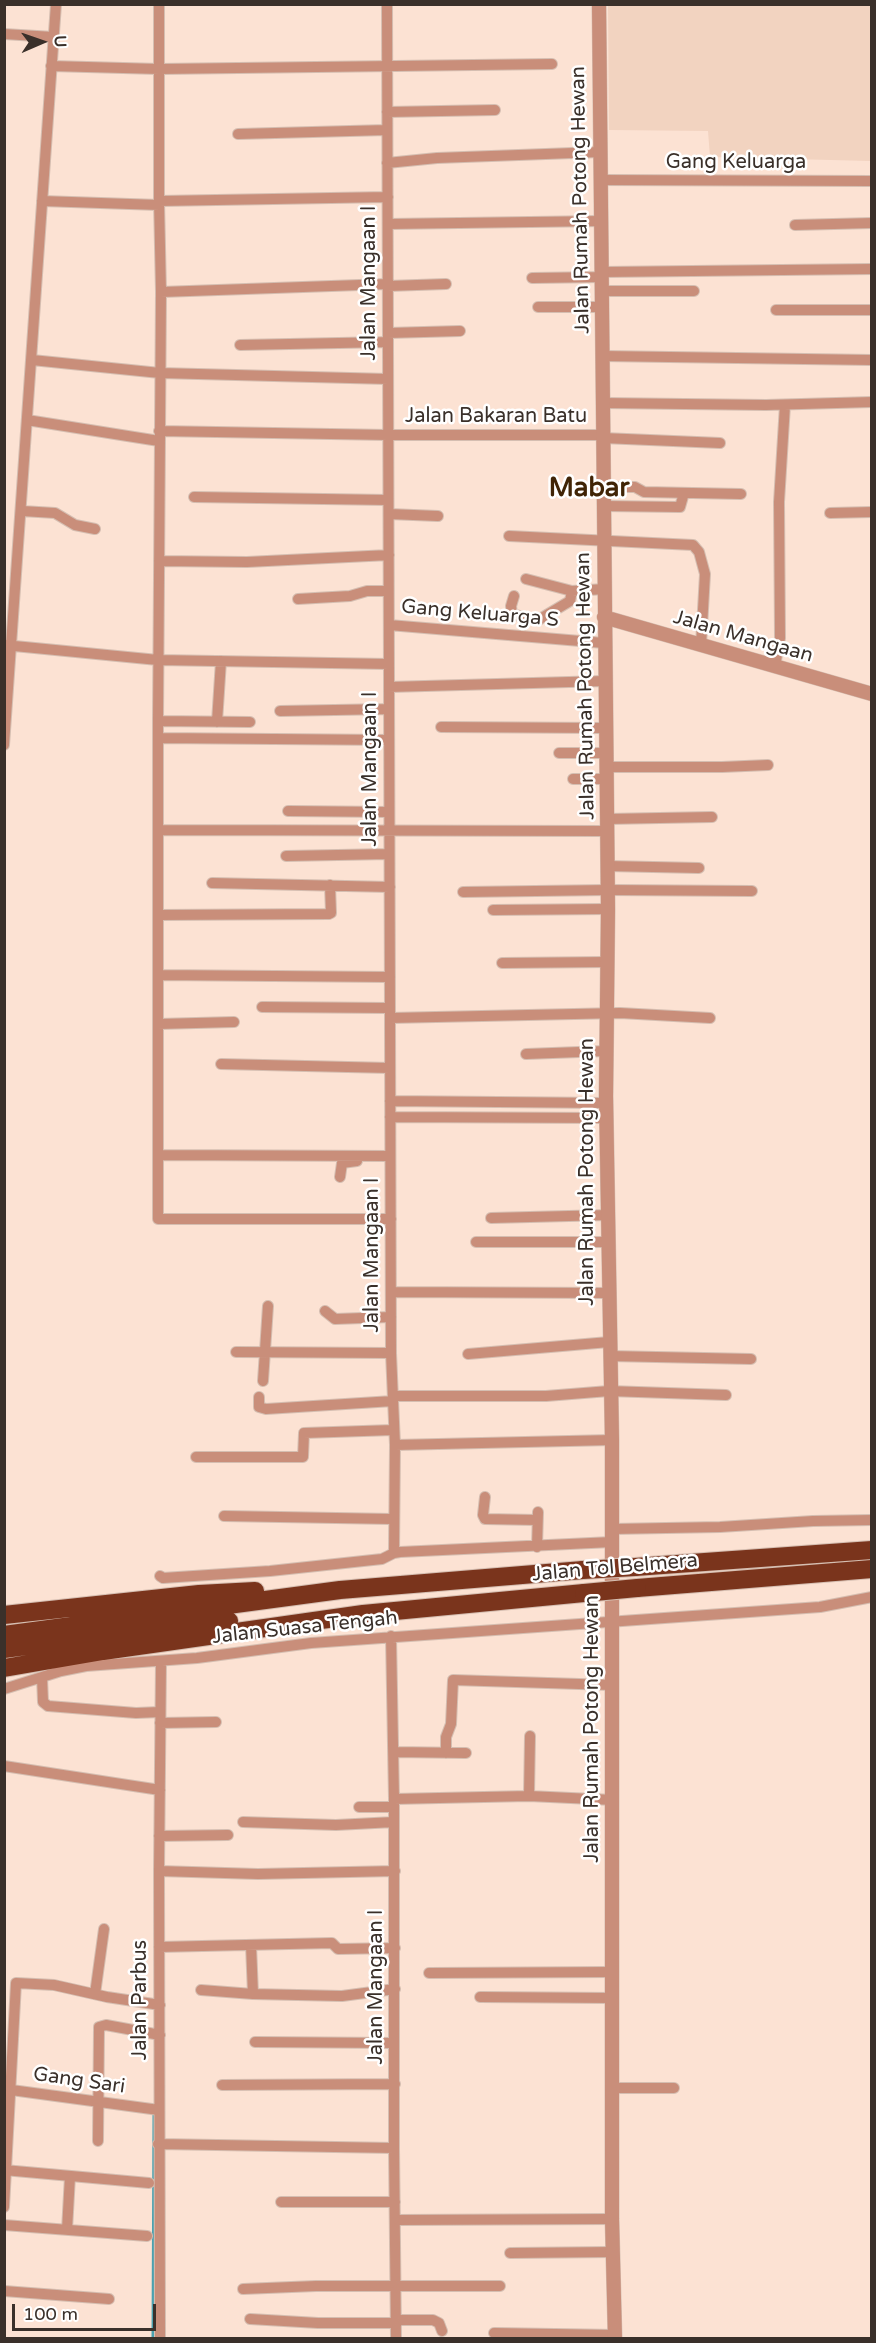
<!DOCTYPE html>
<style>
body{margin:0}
#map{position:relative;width:876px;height:2343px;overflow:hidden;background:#fce2d3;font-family:"Varela Round",sans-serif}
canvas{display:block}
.frame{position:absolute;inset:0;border:6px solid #3a302a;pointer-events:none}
.north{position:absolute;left:12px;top:12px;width:60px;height:60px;-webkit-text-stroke:4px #fff;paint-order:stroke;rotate:88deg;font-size:16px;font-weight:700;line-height:24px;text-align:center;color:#3a302a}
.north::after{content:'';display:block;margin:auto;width:21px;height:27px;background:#3a302a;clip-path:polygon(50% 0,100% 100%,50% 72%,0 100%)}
.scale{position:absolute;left:12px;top:2304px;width:144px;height:27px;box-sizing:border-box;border:3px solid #3a302a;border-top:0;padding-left:8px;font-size:18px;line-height:21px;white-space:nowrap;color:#3a302a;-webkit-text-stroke:4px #fff;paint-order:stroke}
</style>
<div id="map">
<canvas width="876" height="2343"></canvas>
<div class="frame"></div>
<div class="north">U</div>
<div class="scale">100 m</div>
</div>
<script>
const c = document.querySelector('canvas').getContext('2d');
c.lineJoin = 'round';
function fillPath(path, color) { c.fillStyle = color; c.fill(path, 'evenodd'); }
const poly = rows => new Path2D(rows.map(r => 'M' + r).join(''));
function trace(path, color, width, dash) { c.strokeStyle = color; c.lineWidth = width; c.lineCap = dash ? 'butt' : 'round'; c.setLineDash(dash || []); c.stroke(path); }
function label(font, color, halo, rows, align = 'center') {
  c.font = font + ' "Varela Round",sans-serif'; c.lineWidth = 5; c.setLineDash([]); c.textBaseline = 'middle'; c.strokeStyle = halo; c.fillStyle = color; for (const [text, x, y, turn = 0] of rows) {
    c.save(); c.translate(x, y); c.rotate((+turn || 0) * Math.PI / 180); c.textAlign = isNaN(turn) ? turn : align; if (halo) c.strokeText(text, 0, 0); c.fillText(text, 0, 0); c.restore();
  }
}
fillPath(poly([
 [608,5,871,5,871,161,710,157,708,131,609,130]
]), '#f2d3c0');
trace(poly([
 [153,2338,154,2112]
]), '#4ba1af', 3);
const minor = poly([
 [159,4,159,201,161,292,158,721,158,1219,391,1219],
 [387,4,391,1353,395,1445,394,1553],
 [4,34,53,37],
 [51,66,159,69,552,64],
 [387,112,495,110],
 [238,134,387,130],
 [387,163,437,158,600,152],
 [601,180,872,181],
 [42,201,159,205],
 [159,201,388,197],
 [388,224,601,221],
 [795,225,872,223],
 [602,272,872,269],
 [532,278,602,277],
 [388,286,446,284],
 [602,291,694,291],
 [161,292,388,284],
 [538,307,602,307],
 [776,310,872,310],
 [388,333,460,331],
 [240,345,388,342],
 [602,356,872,360],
 [32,360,160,373,388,379],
 [603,403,766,405,872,402],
 [27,420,159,441],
 [159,431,388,435,603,435],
 [603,438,720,443],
 [603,487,635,487,644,492,741,494],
 [194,497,388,500],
 [604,506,680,507,684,493],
 [22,511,55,513,75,525,95,529],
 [830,513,872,512],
 [389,514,438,516],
 [509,536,693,545,699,552,705,574,701,645],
 [159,561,247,562,389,555],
 [526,579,572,591,605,589],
 [514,596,511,606,512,614,535,620,540,619,570,601,572,591],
 [298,599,350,596,367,591,388,591],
 [389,625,604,643],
 [4,645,158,660,389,664],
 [775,666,780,638,779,502,785,405],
 [389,687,605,681],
 [280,711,389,709],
 [158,721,250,722],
 [217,722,221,661],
 [441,727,605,728],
 [158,738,389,740],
 [4,745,56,4],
 [559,753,606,753],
 [606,767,722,767,768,765],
 [573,779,606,779],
 [288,811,389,812],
 [607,819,712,817],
 [158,830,607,831],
 [286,856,389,854],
 [607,866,699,868],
 [212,883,390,887],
 [463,892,608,890,752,891],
 [493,910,608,909],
 [158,915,329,914,331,913,330,885],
 [502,963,607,962],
 [158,975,390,977],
 [262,1007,390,1008],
 [390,1018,620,1013,710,1018],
 [158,1024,234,1022],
 [526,1054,606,1051],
 [221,1064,390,1068],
 [390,1101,606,1103],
 [390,1117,607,1118],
 [158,1155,390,1156],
 [340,1177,342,1163,357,1161],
 [491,1218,608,1215],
 [476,1242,608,1242],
 [391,1292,609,1293],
 [325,1311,335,1319,391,1317],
 [236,1352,391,1353],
 [468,1354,609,1342],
 [609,1356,751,1359],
 [263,1381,268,1306],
 [393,1396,546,1396,609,1391,726,1395],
 [259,1397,259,1407,266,1409,393,1401],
 [395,1445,612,1440],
 [196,1457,303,1457,304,1433,393,1430],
 [485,1497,483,1515,485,1519,537,1520],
 [224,1516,392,1519],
 [612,1529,720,1527,813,1521,872,1520],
 [537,1547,538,1512],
 [160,1576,163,1578,270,1571,382,1559,394,1553,400,1552,612,1542],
 [391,1636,394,1799,394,2148,396,2338],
 [42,1677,43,1702,48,1706,136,1713,160,1712],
 [4,1689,61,1671,86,1666,197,1658,311,1643,820,1607,872,1597],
 [160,1723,216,1722],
 [394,1752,466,1753],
 [446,1753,446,1737,451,1724,453,1680,611,1685],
 [4,1766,160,1790],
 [529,1796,530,1736],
 [394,1799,529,1796,613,1800],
 [359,1807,394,1807],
 [243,1822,336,1825,394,1822],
 [159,1836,228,1835],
 [159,1871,258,1874,395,1871],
 [251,1945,253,1994],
 [159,1947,332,1943,338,1949,395,1948],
 [429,1973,612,1972],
 [201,1990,253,1994,342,1996,395,1989],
 [95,1994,104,1929],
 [480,1997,613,1998],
 [255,2042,394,2043],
 [222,2085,395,2084],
 [613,2088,674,2088],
 [4,2089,159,2110],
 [98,2141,99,2027,106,2025,160,2035],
 [158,2144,394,2148],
 [4,2170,149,2183],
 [281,2202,395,2202],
 [4,2207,16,1983,54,1985,107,1997,160,2005],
 [396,2220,612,2219],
 [4,2225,147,2236],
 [67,2230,70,2176],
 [510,2253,613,2252],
 [243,2289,316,2286,500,2286],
 [4,2291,109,2299],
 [250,2319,318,2323,397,2323],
 [397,2320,433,2320,439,2323,442,2331],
 [494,2333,615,2335],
 [160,2338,159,1871,161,1661]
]);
const tertiary = poly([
 [599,4,608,909,606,1096,612,1440,612,2219,615,2338],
 [604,617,872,694]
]);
const motorway = poly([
 [635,1567,872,1550],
 [637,1588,872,1569],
 [4,1615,199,1594,255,1591],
 [4,1635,340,1590,583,1570],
 [4,1649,129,1632,229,1621],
 [4,1668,103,1651,363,1614,584,1593]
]);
trace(minor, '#d5beb1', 12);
trace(tertiary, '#d5beb1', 15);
trace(motorway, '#d5beb1', 20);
trace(minor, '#c98e7a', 10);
trace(tertiary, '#c98e7a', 14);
trace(motorway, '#7a341c', 18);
const motorwayBridge = poly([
 [583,1570,635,1567],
 [584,1593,637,1588]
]);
trace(motorwayBridge, '#d5beb1', 20, []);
trace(motorwayBridge, '#7a341c', 18);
label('20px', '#3a302a', '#fff', [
 ["Gang Keluarga",736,163],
 ["Jalan Rumah Potong Hewan",581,200,-91],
 ["Jalan Mangaan I",370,283,-90],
 ["Jalan Bakaran Batu",496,417],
 ["Gang Keluarga S",480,614,5],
 ["Jalan Mangaan",743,637,16],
 ["Jalan Rumah Potong Hewan",586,686,-91],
 ["Jalan Mangaan I",371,769,-90],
 ["Jalan Rumah Potong Hewan",588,1172,-90],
 ["Jalan Mangaan I",373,1255,-90],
 ["Jalan Tol Belmera",615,1568,-5],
 ["Jalan Suasa Tengah",305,1628,-6],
 ["Jalan Rumah Potong Hewan",593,1729,-90],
 ["Jalan Mangaan I",377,1987,-90],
 ["Jalan Parbus",141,2000,-90],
 ["Gang Sari",79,2081,8]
]);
label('bold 26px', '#402406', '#fff', [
 ["Mabar",589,489]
]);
</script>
